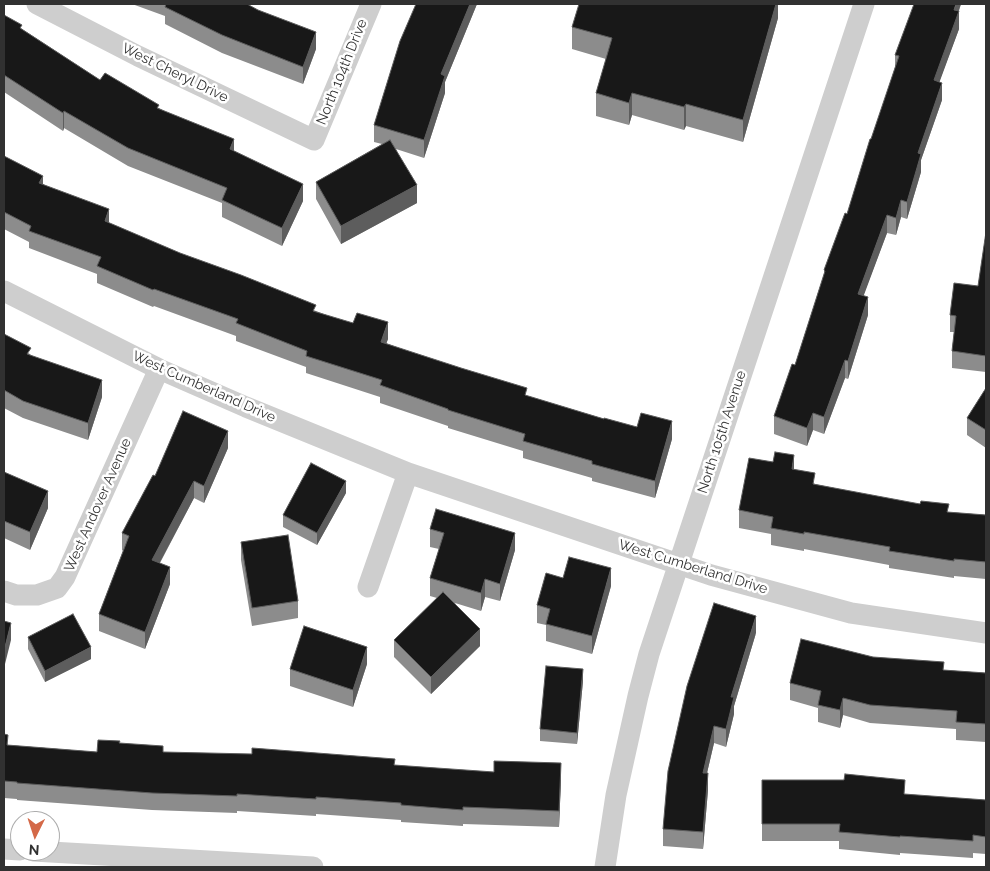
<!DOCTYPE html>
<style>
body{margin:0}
#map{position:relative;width:990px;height:871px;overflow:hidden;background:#fff;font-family:Raleway,sans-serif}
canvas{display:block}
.frame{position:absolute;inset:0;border:5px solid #313131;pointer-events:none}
.north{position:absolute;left:10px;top:811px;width:50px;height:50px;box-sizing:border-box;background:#fff;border:1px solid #adadad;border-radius:50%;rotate:184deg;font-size:14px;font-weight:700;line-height:20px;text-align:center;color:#313131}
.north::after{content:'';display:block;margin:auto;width:18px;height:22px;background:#d46948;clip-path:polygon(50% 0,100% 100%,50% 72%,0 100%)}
</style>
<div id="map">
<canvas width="990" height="871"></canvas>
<div class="frame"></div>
<div class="north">N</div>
</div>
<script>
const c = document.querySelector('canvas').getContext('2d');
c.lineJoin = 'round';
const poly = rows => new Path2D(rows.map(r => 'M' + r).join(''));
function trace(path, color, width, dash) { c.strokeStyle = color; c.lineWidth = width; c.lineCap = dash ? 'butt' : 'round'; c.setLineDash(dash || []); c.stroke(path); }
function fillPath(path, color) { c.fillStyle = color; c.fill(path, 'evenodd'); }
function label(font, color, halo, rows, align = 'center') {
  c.font = font + ' Raleway,sans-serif'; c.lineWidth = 5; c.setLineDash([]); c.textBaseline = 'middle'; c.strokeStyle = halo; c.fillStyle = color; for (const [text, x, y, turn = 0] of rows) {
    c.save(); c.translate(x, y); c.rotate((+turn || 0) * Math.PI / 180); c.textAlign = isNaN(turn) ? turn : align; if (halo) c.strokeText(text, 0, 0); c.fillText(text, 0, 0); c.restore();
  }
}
trace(poly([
 [37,4,138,56,314,140,371,4],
 [4,291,159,369,246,407,408,473,711,575,851,613,986,633],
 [368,587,408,473],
 [4,591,16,595,37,595,57,588,65,577,159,369],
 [4,849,20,850],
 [33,851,313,867],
 [605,867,616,795,638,696,649,654,864,4]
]), '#cecece', 21);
fillPath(poly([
 [132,4,247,4,316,49,303,84,222,53,165,24,165,16],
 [416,4,477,4,445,82,445,93,424,158,396,149,417,203,341,244,316,199,316,182,382,144,374,142,374,125],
 [778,4,778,18,743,142,686,126,684,130,632,115,629,125,596,116,596,93,606,59,572,49,572,27],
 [961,4,959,11,959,29,939,82,942,100,921,160,921,172,907,219,901,217,896,235,887,233,863,296,868,315,848,379,845,378,824,434,813,430,807,446,774,434,774,416,795,365,824,274,824,270,847,214,895,68,895,55],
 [4,15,22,29,100,80,159,108,234,151,303,201,282,246,222,217,222,203,128,166,64,128,63,131,4,92],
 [4,156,43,184,109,223,316,311,388,339,386,343,527,396,672,439,655,498,592,481,592,478,523,458,523,451,448,428,448,426,380,403,380,397,306,373,306,367,236,341,236,336,154,306,153,307,97,283,97,274,29,248,29,242,4,229],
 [986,232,986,372,952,368,952,351,954,332,950,332,950,315,978,286],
 [4,334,31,355,102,397,88,440,23,418,4,408],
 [986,388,986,448,967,435,967,418],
 [228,448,204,503,194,498,160,563,170,584,145,649,99,631,99,614,123,551,122,550,122,533,155,476],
 [794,469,815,484,949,512,986,515,986,579,954,576,954,578,889,568,889,565,804,549,804,551,771,545,771,534,739,528,739,510],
 [4,472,48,508,30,550,4,538],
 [346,493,317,545,283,527,283,515],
 [430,529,515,550,500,601,485,597,481,611,455,603,480,646,431,694,394,657,394,640,437,598,430,596,430,578,439,549,430,547],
 [241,542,298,601,298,618,252,626,241,560],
 [563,578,611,586,592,654,546,641,546,625,537,623,537,605],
 [756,633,734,706,734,714,726,747,714,743,707,773,708,790,703,849,663,846,663,829],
 [28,637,91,659,45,682,28,649],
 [873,657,944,670,986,673,986,742,956,740,956,729,870,723,843,715,840,728,818,722,818,708,790,700,790,683],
 [367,664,353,707,290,686,290,669],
 [583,681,577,744,540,741,540,729],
 [4,734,8,745,97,752,120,743,163,752,395,765,561,780,559,827,463,824,463,826,401,822,401,820,316,814,316,816,237,811,237,813,152,810,17,800,17,799,4,798],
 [762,780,905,795,986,800,986,854,973,853,973,858,900,853,900,855,839,849,839,841,762,841]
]), '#8c8c8c');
fillPath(poly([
 [470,4,477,4,445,82,445,93,424,158,424,140,441,74],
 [776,4,778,4,778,18,743,142,743,120],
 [956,4,961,4,958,12,959,11,959,29,934,97,934,80],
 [316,32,316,49,303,84,303,67],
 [942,83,942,100,921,160,921,172,907,219,907,202,918,153],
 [632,93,632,115,629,125,629,103],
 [686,104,686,126,684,130,684,107],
 [64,111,64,128,63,131,63,113],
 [234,139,234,156,230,149],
 [43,176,43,193,39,183],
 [303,184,303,201,282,246,282,228],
 [417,185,417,203,341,244,341,226],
 [901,200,901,217,896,235,896,218],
 [109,209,109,226,105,221],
 [887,215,887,233,858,311,858,294],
 [868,297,868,315,848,379,848,361],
 [388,322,388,339,381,359,381,342],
 [845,360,845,378,824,434,824,417],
 [102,380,102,397,88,440,88,423],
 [813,413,813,430,807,446,807,428],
 [672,421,672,439,655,498,655,481],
 [228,431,228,448,204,503,204,486],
 [794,455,794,473,792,469],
 [194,481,194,498,152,577,152,560],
 [346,481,346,493,317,545,317,533],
 [48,491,48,508,30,550,30,532],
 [515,533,515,550,500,601,500,584],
 [170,567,170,584,145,649,145,632],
 [611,568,611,586,592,654,592,636],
 [485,579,485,597,481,611,481,593],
 [756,616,756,633,734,706,734,714,726,747,726,729,731,697],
 [11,623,11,640,4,668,4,651],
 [480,629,480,646,431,694,431,677],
 [91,647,91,659,45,682,45,671],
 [367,647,367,664,353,707,353,690],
 [583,669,583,681,577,744,577,733],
 [843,698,843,715,840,728,840,710],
 [714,726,714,743,703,790,703,773],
 [561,763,561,780,559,827,559,811],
 [708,773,708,790,703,849,703,832]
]), '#5d5d5d');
const building = poly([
 [166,4,247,4,258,10,316,32,303,67,222,35,165,7,166,4],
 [416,4,470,4,441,74,445,76,424,140,374,125,400,41,416,4],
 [579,4,776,4,743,120,686,104,684,107,632,93,629,103,596,93,612,38,572,27,579,4],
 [914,4,956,4,954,10,959,11,934,80,942,83,918,153,921,154,907,202,901,200,896,218,887,215,858,294,868,297,848,361,845,360,824,417,813,413,807,428,774,416,792,364,795,365,825,271,824,270,845,213,847,214,870,139,871,139,899,56,895,55,914,4],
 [4,15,22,25,20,28,100,80,105,73,159,105,157,108,234,139,230,149,303,184,282,228,222,200,227,188,128,148,64,111,63,113,4,75,4,15],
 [390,140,417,185,341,226,316,182,390,140],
 [4,156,43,176,39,183,109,209,105,221,180,253,241,275,316,305,313,311,353,323,357,313,388,322,381,342,461,368,527,388,525,395,604,419,604,418,637,427,641,413,672,421,655,481,592,464,592,461,523,441,525,434,448,410,448,409,380,385,382,380,306,356,307,351,236,323,238,319,154,289,153,290,97,266,101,257,29,231,31,226,4,212,4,156],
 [986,232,986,356,952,351,956,316,950,315,954,283,978,286,986,232],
 [4,334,31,348,27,354,102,380,88,423,23,401,4,390,4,334],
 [986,388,986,430,967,418,986,388],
 [183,411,228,431,204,486,194,481,152,560,170,567,145,632,99,614,129,536,122,533,153,475,155,476,183,411],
 [775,452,794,455,792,469,815,473,813,484,920,504,921,501,949,504,947,512,986,515,986,562,954,559,954,561,889,551,890,547,804,532,804,534,771,528,773,517,739,510,749,458,773,462,775,452],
 [311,463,346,481,317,533,283,515,311,463],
 [4,472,48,491,30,532,4,521,4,472],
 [436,509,515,533,500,584,485,579,481,593,430,578,444,533,430,529,436,509],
 [288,535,298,601,252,608,241,542,288,535],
 [569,557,611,568,592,636,546,624,550,609,537,605,546,573,563,578,569,557],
 [443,592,480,629,431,677,394,640,443,592],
 [714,603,756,616,731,697,734,697,726,729,714,726,703,773,708,773,703,832,663,829,668,771,687,686,714,603],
 [73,614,91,647,45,671,28,637,73,614],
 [4,621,11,623,4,651,4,621],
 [304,626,367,647,353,690,290,669,304,626],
 [801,639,873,657,944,662,943,670,986,673,986,724,956,722,957,711,870,705,843,698,840,710,818,705,821,691,790,683,801,639],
 [546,666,583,669,577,733,540,729,546,666],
 [4,734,8,735,7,745,97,752,98,740,120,741,119,743,163,746,163,752,252,754,252,748,395,759,394,765,494,772,494,761,561,763,559,811,463,807,463,810,401,805,401,803,316,797,316,799,237,794,237,796,152,793,17,783,17,782,4,781,4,734],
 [845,774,905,780,904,794,986,800,986,837,973,835,973,841,900,836,900,837,839,832,840,824,762,824,762,780,844,780,845,774]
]);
fillPath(building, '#181818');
trace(building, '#5d5d5d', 1);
label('14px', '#313131', '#fff', [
 ["North 104th Drive",342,72,-68],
 ["West Cheryl Drive",175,73,26],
 ["West Cumberland Drive",204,387,24],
 ["North 105th Avenue",722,432,-72],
 ["West Andover Avenue",98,505,-66],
 ["West Cumberland Drive",693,567,17]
]);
</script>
